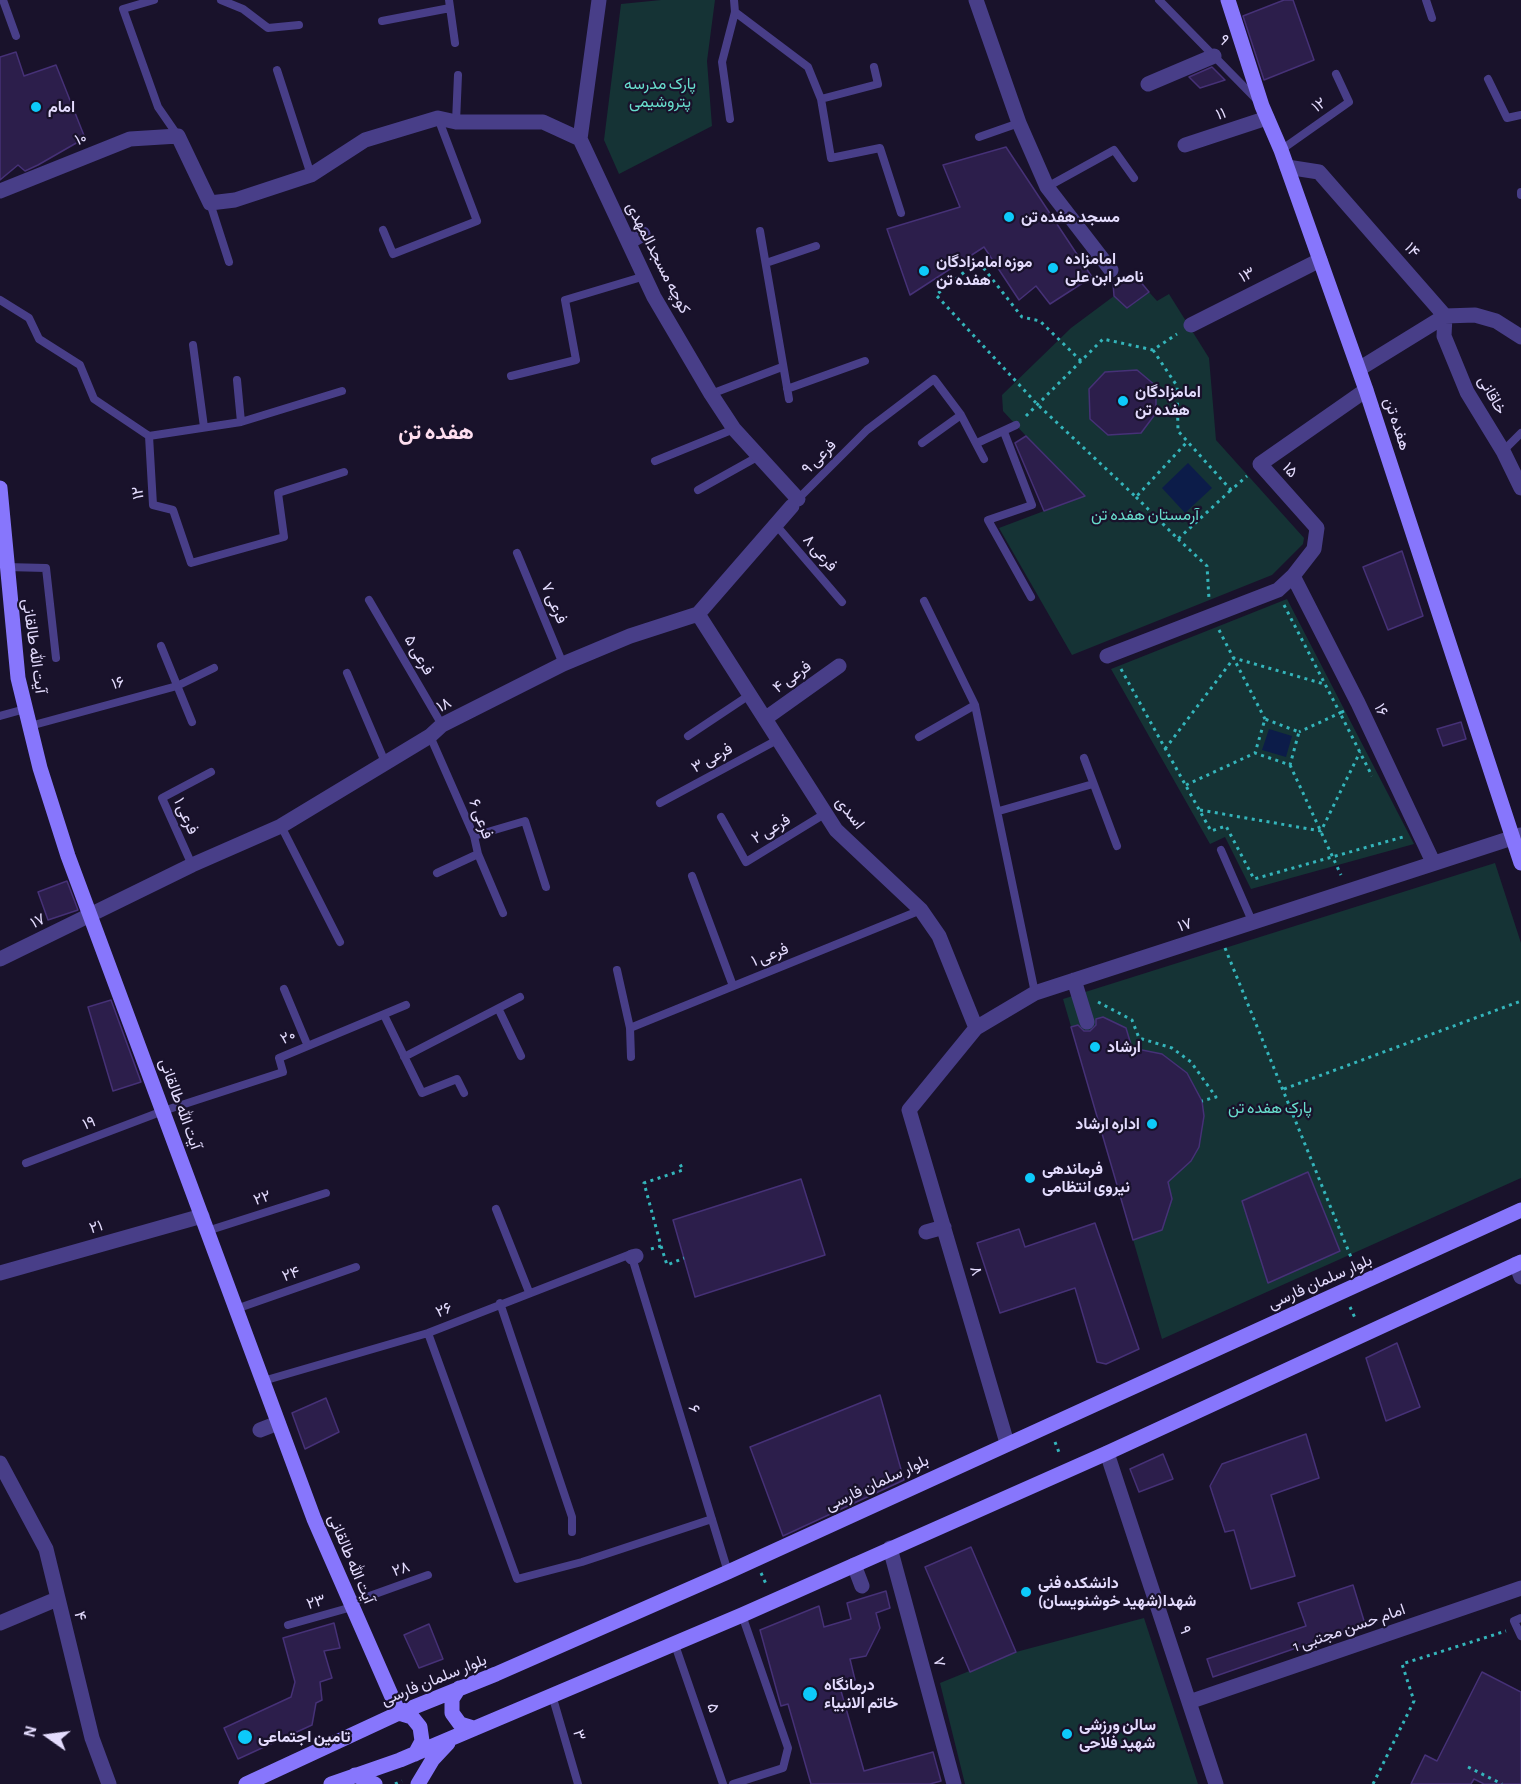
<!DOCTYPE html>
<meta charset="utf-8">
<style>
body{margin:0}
#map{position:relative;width:1521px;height:1784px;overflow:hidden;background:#19122b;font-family:"Alegreya Sans",sans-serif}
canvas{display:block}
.north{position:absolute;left:18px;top:1706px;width:60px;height:60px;-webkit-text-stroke:4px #19122b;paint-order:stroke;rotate:284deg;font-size:16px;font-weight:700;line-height:24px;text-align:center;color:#e4dcfe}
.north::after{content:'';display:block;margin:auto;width:21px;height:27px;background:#e4dcfe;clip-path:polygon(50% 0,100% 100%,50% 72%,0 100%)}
</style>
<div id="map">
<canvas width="1521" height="1784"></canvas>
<div class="north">N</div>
</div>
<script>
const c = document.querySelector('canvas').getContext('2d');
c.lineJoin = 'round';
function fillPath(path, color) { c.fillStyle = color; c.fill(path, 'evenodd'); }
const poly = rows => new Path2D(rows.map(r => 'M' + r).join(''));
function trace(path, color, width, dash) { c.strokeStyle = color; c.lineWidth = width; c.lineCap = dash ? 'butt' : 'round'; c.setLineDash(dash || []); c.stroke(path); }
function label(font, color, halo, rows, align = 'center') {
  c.font = font + ' "Alegreya Sans",Vazirmatn,sans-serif'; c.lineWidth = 4.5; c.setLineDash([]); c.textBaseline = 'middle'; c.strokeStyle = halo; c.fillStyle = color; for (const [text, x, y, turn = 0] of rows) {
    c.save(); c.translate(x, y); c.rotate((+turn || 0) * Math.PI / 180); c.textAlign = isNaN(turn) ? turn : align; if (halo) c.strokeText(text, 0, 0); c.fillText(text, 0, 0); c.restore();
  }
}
fillPath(poly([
 [661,0,715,0,707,61,712,126,619,174,604,140,621,4],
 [1149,292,1157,301,1169,294,1209,358,1216,440,1304,538,1303,544,1272,575,1072,655,999,528,1044,511,1015,443,1026,436,1003,411,1002,395,1071,328,1114,296,1127,308],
 [1287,599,1414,844,1251,889,1225,837,1210,844,1111,669],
 [1495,863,1521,943,1521,1178,1162,1339,1063,999],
 [1144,1618,1198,1784,965,1784,940,1683,1016,1652]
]), '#153335');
fillPath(poly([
 [1188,463,1212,488,1185,513,1162,488],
 [1269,729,1292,736,1286,757,1262,750]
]), '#0c1c49');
const building = poly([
 [1284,0,1293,0,1314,60,1264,80,1243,16,1284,0],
 [16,52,24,76,56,65,85,138,38,165,25,171,18,165,0,180,0,57,16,52],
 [1212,67,1225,80,1200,88,1189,77,1212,67],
 [1006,147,1092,277,1050,304,1036,286,1019,300,984,247,910,295,887,229,960,207,943,165,1006,147],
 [1139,280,1149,292,1127,308,1114,296,1113,283,1139,280],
 [1137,370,1156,386,1156,413,1141,433,1108,435,1090,419,1089,389,1105,372,1137,370],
 [1026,436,1085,496,1044,511,1015,443,1026,436],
 [1402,551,1423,616,1388,630,1363,567,1402,551],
 [1461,722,1466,739,1443,746,1437,729,1461,722],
 [67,881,78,910,48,920,38,892,67,881],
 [111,1000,141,1082,113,1091,88,1007,111,1000],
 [1103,1017,1126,1028,1132,1048,1162,1054,1187,1073,1202,1101,1204,1116,1199,1147,1191,1161,1168,1182,1172,1199,1162,1230,1133,1240,1071,1027,1078,1025,1084,1031,1090,1031,1096,1025,1096,1019,1103,1017],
 [1308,1172,1340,1251,1268,1283,1242,1201,1308,1172],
 [801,1179,825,1255,695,1297,673,1220,801,1179],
 [1095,1223,1139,1349,1106,1364,1097,1362,1075,1288,1000,1313,977,1243,1019,1229,1025,1247,1095,1223],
 [1397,1343,1420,1407,1386,1421,1366,1358,1397,1343],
 [880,1395,904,1480,783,1536,750,1447,880,1395],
 [326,1398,339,1432,305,1449,292,1413,326,1398],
 [1306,1434,1319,1478,1271,1495,1295,1576,1251,1589,1234,1530,1225,1532,1210,1486,1222,1464,1306,1434],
 [1163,1454,1173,1479,1139,1492,1130,1469,1163,1454],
 [971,1547,1016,1652,970,1672,925,1567,971,1547],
 [1353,1585,1365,1624,1213,1677,1207,1659,1306,1626,1298,1603,1353,1585],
 [886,1591,890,1608,876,1613,880,1628,866,1656,850,1659,855,1680,839,1684,864,1771,933,1752,941,1781,930,1784,811,1784,788,1704,781,1706,760,1630,819,1606,824,1627,851,1619,847,1603,886,1591],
 [334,1623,340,1648,324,1651,332,1678,320,1682,322,1700,316,1703,312,1725,238,1759,224,1728,291,1697,295,1682,283,1638,334,1623],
 [429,1624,443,1659,419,1668,404,1635,429,1624],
 [1482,1672,1521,1692,1521,1784,1484,1784,1474,1779,1471,1784,1411,1784,1425,1755,1437,1761,1482,1672]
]);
fillPath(building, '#2c1e4b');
trace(building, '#463177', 1.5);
trace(poly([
 [1153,350,1177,386,1178,431,1231,490,1247,476],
 [1081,361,1040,321,1022,317,978,261,936,295,1037,404,1136,497,1187,442],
 [1026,416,1103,339,1153,350,1177,334],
 [1136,497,1178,539,1231,490],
 [1178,539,1207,566,1209,599],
 [1284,605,1340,713,1299,732],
 [1219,630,1265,719],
 [1121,669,1211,831,1226,826,1254,879,1403,837],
 [1344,711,1340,713,1372,776],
 [1165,749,1234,658,1324,684],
 [1290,765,1341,875],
 [1186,785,1255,753,1290,765,1299,732,1265,719,1255,753],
 [1200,810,1321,831,1360,752],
 [1225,948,1355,1267],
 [1098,1002,1132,1020,1139,1038,1172,1048,1191,1062,1216,1097,1202,1101],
 [1284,1089,1521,1001],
 [661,1246,667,1265,684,1258],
 [651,1249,661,1246,644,1183,683,1170,680,1164],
 [1350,1307,1356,1320],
 [1055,1442,1060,1455],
 [761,1573,767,1586],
 [1468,1767,1502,1784],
 [395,1784,402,1781],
 [1373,1784,1414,1701,1402,1664,1506,1631]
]), '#34b5bb', 3, [3, 4.5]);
trace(poly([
 [3,0,16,36],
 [154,0,123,9,158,107,178,136],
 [221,0,243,9,268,28,299,25],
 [449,0,455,43],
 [1159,0,1258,101],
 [1426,0,1432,18],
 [735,12,808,67,821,99,831,158,880,148,901,213],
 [382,21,450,8],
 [277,70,311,175],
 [1488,79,1507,118,1521,115],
 [821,99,878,84,874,67],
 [730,119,722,62,735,12,734,0],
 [456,122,458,75],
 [979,137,1019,123],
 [1281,150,1349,102,1336,74],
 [1047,187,1114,150,1134,178],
 [1521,192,1521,195],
 [210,203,229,262],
 [383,230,393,254,477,221,438,118],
 [760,231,789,399],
 [766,263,816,246],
 [0,300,29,318,39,339,80,365,94,399,149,436,153,505,173,510,191,563,284,537,278,493,344,472],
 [193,345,204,427],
 [511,376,576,360,565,300,645,276],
 [237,380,241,422],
 [787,389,865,361],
 [711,394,782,367],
 [1004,432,1032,505,988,520,1031,597],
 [149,436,241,422,342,391],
 [922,443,961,415],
 [977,443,1016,425],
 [1503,451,1521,433],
 [655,461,734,429],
 [698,490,759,456],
 [796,501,867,430,934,379,961,415,984,459],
 [776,525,842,602],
 [517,553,563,664],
 [6,567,46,568,56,658],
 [369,600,442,725],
 [924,601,975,705,1035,993],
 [161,646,192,722],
 [347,673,385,762],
 [0,716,25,709],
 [30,726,177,686,214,668],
 [430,736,474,836,478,854,503,913],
 [688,736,751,694],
 [919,737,975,705],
 [1084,758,1117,846],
 [660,803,779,739],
 [999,811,1093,784],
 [721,817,746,862,826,813],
 [281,826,340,942],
 [474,836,525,821,546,887],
 [1221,850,1252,921],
 [192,865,162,798,211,772],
 [437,873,478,854],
 [692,876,733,986],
 [617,970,630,1028,631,1057],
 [284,989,307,1044],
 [499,1010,521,1056],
 [384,1015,422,1093,457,1079,464,1093],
 [630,1028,921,910],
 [404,1057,520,997],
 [26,1163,163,1111,283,1072,279,1058,406,1005],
 [496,1209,529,1292],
 [207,1231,326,1193],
 [500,1303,572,1517,572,1532],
 [236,1309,356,1267],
 [428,1333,517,1579,582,1562,712,1519],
 [263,1381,428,1333,631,1254,728,1572],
 [350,1603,428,1575],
 [1521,1618,1514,1621,1521,1636],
 [288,1625,352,1607],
 [674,1642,723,1784],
 [552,1695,578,1784],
 [733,1784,783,1768,788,1748,742,1615]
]), '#483e88', 8);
trace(poly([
 [599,0,580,139,654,297,711,394,734,429,798,499],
 [976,0,1019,123,1047,187,1111,270],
 [1148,84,1214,56],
 [1185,145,1267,118],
 [1287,167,1319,172,1445,316,1475,315,1496,321,1521,337],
 [0,191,130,139,178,136,210,203,235,200,311,175,365,140,438,118,456,122,543,122,580,139],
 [629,242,643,234],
 [1445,316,1444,336,1467,392,1503,451,1521,488],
 [1191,325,1320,260],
 [1359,369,1445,316],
 [1293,576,1358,703,1433,862],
 [698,614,836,830,921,910,939,936,976,1028],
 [1107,656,1278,590,1293,576,1314,549,1317,528,1260,464,1366,390],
 [766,718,839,666],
 [0,959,192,865,281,826,430,736,442,725,563,664,630,636,698,614,792,506],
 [1074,980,1087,1022],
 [926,1232,944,1227],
 [632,1257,636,1256],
 [1516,1264,1521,1277],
 [0,1273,202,1216],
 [260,1430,278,1423],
 [1007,1443,909,1110,976,1028,1035,993,1521,835],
 [1107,1453,1216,1784],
 [0,1463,46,1549,92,1738,109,1784],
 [890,1548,954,1784],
 [854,1565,862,1586],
 [0,1623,57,1599],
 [1189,1702,1521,1588]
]), '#483e88', 15);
trace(poly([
 [1228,0,1262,106,1281,150,1366,390,1521,863],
 [0,488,18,678,40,768,68,856,314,1519,399,1713,412,1717,420,1727,422,1741,415,1754],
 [459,1688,452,1699,452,1713,460,1724,473,1728],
 [355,1775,375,1784],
 [246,1784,399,1713,496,1674,728,1572,1521,1210],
 [331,1784,400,1760,742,1615,1107,1453,1521,1262],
 [418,1784,433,1759,448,1743]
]), '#8776fc', 15);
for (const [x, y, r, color] of [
 [36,107,6,"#0dcafa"],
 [1009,217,6,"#0dcafa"],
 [1053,268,6,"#0dcafa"],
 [924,271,6,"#0dcafa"],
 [1123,401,6,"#0dcafa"],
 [1095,1047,6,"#0dcafa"],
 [1152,1124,6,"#0dcafa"],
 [1030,1178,6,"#0dcafa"],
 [1026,1592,6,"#0dcafa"],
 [810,1694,8,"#0dcafa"],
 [1067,1734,6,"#0dcafa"],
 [245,1737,8,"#0dcafa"]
]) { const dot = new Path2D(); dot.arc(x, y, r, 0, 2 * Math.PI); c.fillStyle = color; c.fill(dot); trace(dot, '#19122b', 2); }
label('16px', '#e4dcfe', '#19122b', [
 ["۹",1224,40,46],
 ["۱۲",1319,105,-36],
 ["۱۱",1221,114,-18],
 ["۱۰",81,139,-22],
 ["۱۴",1412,250,49],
 ["کوچه مسجدالمهدی",658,258,63],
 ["۱۳",1247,275,-26],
 ["خاقانی",1492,395,61],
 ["هفده تن",1397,424,72],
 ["فرعی ۹",819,457,-45],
 ["۱۵",1290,470,48],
 ["۱۲",138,493,-97],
 ["فرعی ۸",820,553,49],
 ["فرعی ۷",554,603,67],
 ["آیت الله طالقانی",34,646,82],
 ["فرعی ۵",419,655,60],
 ["فرعی ۴",792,677,-36],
 ["۱۶",118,683,-15],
 ["۱۸",444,705,-29],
 ["۱۶",1381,710,65],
 ["فرعی ۳",712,758,-29],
 ["اسدی",850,813,52],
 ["فرعی ۱",186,816,66],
 ["فرعی ۶",481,819,69],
 ["فرعی ۲",771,829,-31],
 ["۱۷",38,921,-26],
 ["۱۷",1185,925,-18],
 ["فرعی ۱",770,955,-22],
 ["۲۰",288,1037,-25],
 ["آیت الله طالقانی",180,1104,70],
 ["۱۹",89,1123,-21],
 ["۲۲",262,1198,-18],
 ["۲۱",96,1227,-16],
 ["۸",976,1271,74],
 ["۲۴",291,1274,-19],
 ["بلوار سلمان فارسی",1320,1282,-24],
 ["۲۶",444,1310,-22],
 ["۶",694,1409,73],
 ["بلوار سلمان فارسی",877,1483,-25],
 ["آیت الله طالقانی",351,1559,67],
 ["۲۸",401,1569,-19],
 ["۲۳",316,1602,-16],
 ["۴",80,1616,76],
 ["امام حسن مجتبی 1",1349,1628,-19],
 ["۹",1185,1630,72],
 ["۷",939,1662,75],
 ["بلوار سلمان فارسی",434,1680,-22],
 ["۵",713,1708,71],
 ["۳",579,1735,74]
]);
label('16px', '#68decd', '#19122b', [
 ["پارک مدرسه",660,84],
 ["پتروشیمی",660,102],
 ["آرمستان هفده تن",1145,515],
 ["پارک هفده تن",1270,1108]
]);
label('bold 16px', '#e4dcfe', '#19122b', [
 ["امام",48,107],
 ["مسجد هفده تن",1021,217],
 ["امامزاده",1065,259],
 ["ناصر ابن علی",1065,277],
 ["موزه امامزادگان",936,262],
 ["هفده تن",936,280],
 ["امامزادگان",1135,392],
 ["هفده تن",1135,410],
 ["ارشاد",1107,1047],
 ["اداره ارشاد",1140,1124,"right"],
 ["فرماندهی",1042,1169],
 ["نیروی انتظامی",1042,1187],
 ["دانشکده فنی",1038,1583],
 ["شهدا(شهید خوشنویسان)",1038,1601],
 ["درمانگاه",824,1685],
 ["خاتم الانبیاء",824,1703],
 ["سالن ورزشی",1079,1725],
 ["شهید فلاحی",1079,1743],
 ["تامین اجتماعی",258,1737]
], 'left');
label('bold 22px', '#fedeef', '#19122b', [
 ["هفده تن",436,432]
]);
</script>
